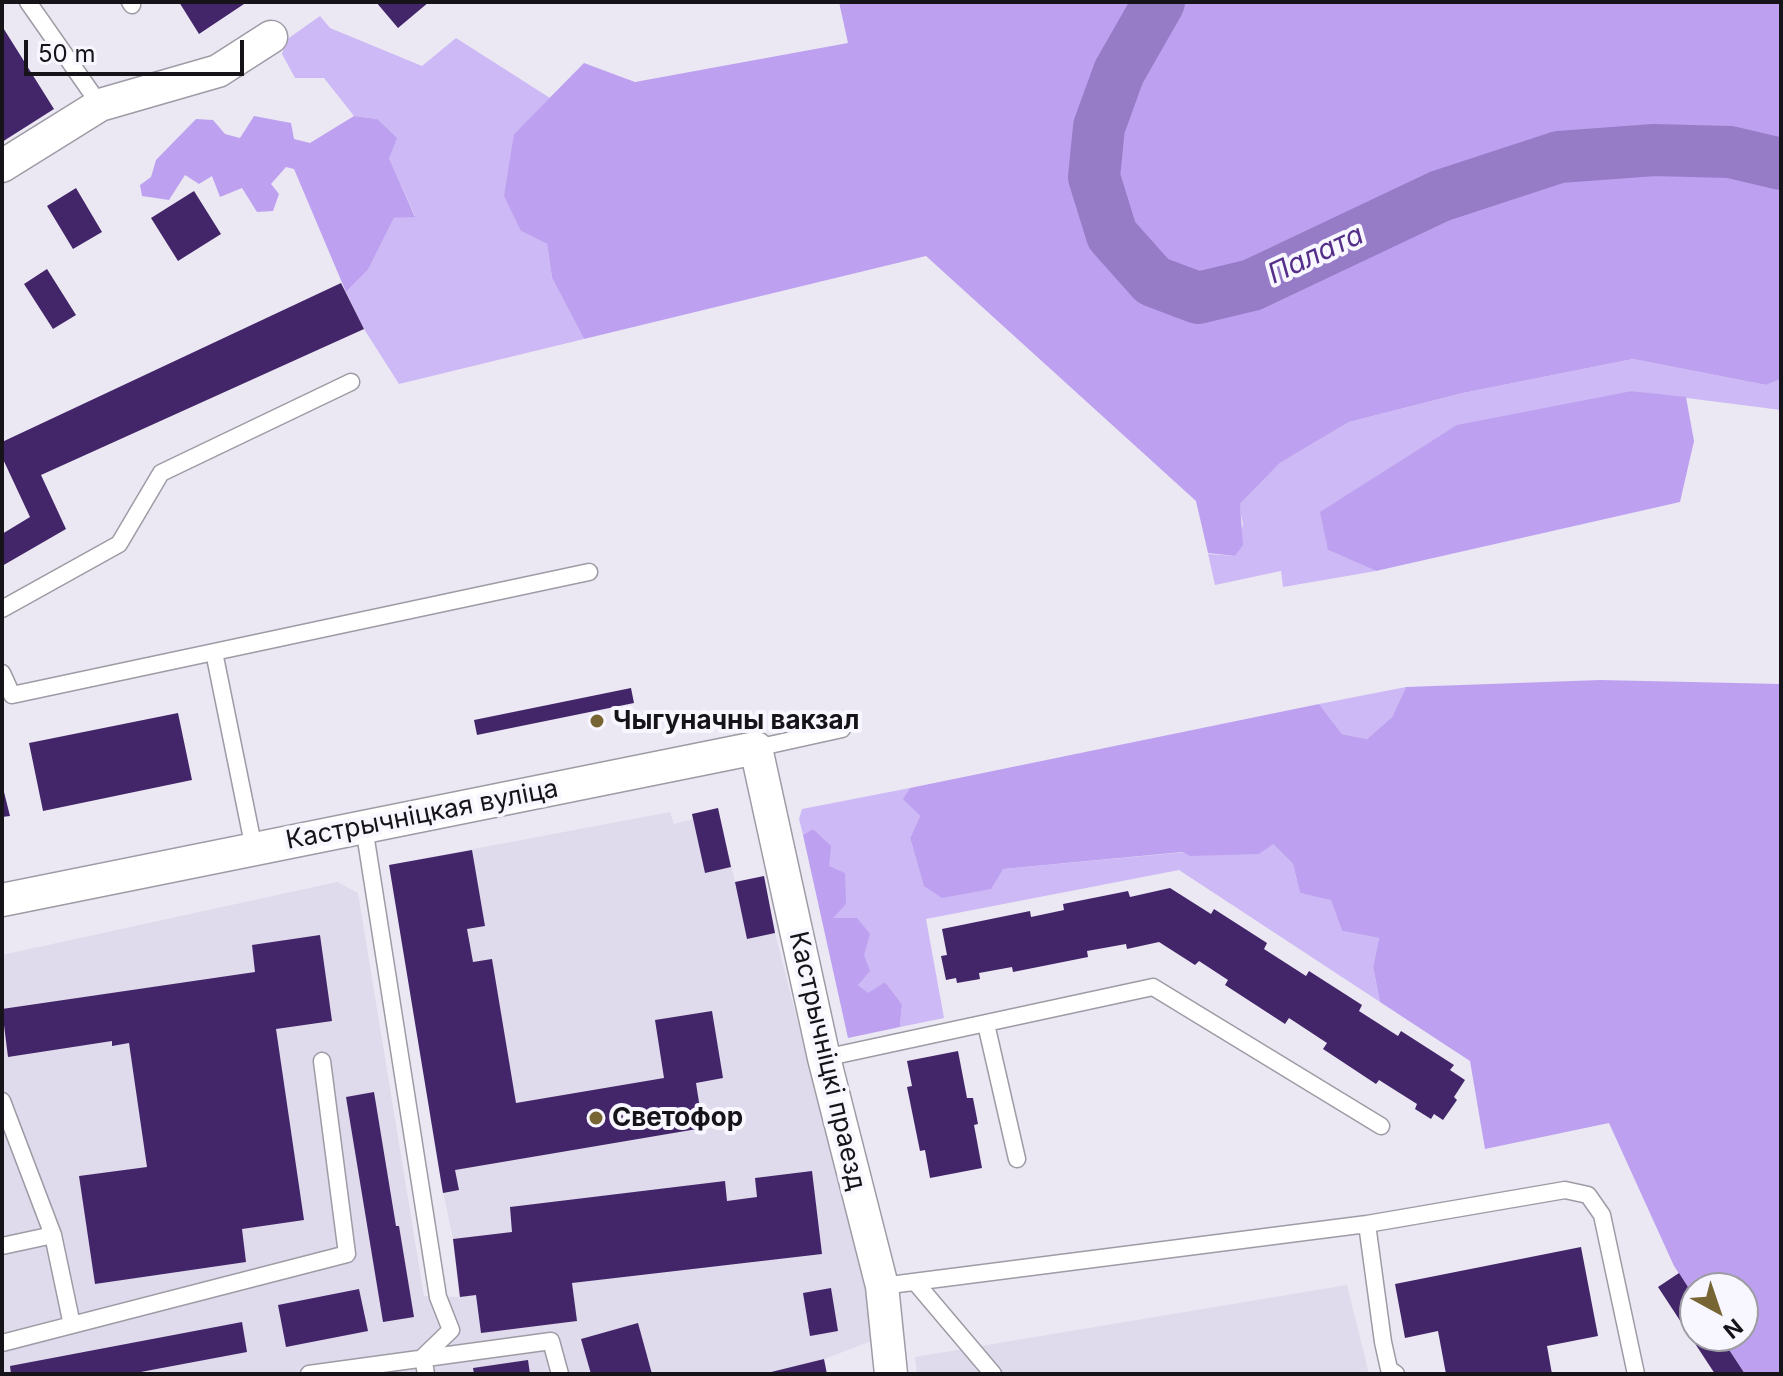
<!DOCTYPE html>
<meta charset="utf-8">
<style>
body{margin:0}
#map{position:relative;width:1783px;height:1376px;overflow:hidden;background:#ebe8f3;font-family:Inter,sans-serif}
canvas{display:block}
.frame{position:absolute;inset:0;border:4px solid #161418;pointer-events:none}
.north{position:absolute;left:1679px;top:1272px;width:80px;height:80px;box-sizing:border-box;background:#f8f6ff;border:2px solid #9e9ca3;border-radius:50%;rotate:140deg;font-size:22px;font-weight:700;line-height:32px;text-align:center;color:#161418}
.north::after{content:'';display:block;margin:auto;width:28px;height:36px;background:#776533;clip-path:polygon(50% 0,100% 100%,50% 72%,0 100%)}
.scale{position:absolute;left:24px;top:40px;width:220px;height:36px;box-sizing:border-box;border:4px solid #161418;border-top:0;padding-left:10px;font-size:24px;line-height:28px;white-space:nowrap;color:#161418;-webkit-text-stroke:6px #f8f6ff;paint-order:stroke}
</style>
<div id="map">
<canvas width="1783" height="1376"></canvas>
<div class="frame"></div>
<div class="north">N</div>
<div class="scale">50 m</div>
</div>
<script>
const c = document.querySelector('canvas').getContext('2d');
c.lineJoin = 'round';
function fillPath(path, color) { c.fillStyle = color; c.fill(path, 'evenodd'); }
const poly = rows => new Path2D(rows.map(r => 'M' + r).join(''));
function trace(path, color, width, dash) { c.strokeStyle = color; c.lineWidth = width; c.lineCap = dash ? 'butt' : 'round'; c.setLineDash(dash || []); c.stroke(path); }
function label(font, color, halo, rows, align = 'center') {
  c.font = font + ' Inter,sans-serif'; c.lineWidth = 8; c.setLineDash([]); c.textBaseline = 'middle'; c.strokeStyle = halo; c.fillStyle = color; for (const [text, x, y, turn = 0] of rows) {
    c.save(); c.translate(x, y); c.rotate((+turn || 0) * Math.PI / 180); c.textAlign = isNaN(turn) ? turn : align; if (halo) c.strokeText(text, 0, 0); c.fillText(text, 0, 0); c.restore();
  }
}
fillPath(poly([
 [718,808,735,882,764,876,775,933,868,1298,874,1340,824,1359,762,1374,2,1374,2,955,337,882,358,893,424,1296,459,1297,453,1239,439,1172,430,1117,432,1116,389,865,670,812,674,824,693,819,692,814],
 [1347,1285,1369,1374,917,1374,915,1357]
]), '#dfdaec');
fillPath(poly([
 [320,16,330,28,422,66,456,38,550,98,514,134,521,231,547,244,552,278,584,339,399,384,364,329,346,292,368,270,394,218,415,216,389,158,377,119,354,116,324,78,295,78,282,54,286,40],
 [1633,359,1766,385,1781,379,1781,410,1632,391,1328,550,1376,571,1283,587,1281,571,1215,585,1208,554,1235,556,1243,524,1239,505,1280,463,1349,422,1463,393],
 [1406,687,1392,717,1367,739,1342,734,1319,704],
 [910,788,904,799,920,816,910,838,924,885,1003,869,1273,844,1293,864,1300,893,1331,899,1342,931,1379,938,1373,967,1380,1002,1179,870,926,919,944,1018,900,1027,902,1004,885,982,868,994,858,985,832,918,829,866,814,829,803,835,799,819,802,809]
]), '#cdb9f5');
fillPath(poly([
 [839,2,1781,2,1781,379,1766,385,1633,359,1463,393,1349,422,1280,463,1240,504,1243,545,1235,556,1208,553,1196,501,926,256,584,339,552,278,547,244,521,231,504,196,514,134,584,63,635,82,848,43],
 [254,116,291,123,294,139,310,143,354,116,377,119,397,138,389,158,415,217,394,218,368,270,346,292,294,169,286,167,271,184,279,194,273,211,257,212,242,188,220,197,212,176,199,184,185,175,169,200,142,196,140,185,151,177,156,160,196,119,213,120,225,134,240,138],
 [1632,391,1686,397,1694,441,1680,502,1376,571,1328,550,1320,512,1457,425],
 [1600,680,1781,684,1781,1374,1745,1374,1720,1336,1743,1336,1743,1288,1695,1288,1695,1298,1674,1266,1609,1123,1485,1149,1470,1061,1380,1002,1373,967,1379,938,1342,931,1331,900,1300,893,1293,864,1273,844,1259,854,1190,856,1183,852,1003,869,991,889,942,898,924,886,910,838,920,816,903,799,910,788,1319,704,1342,734,1367,739,1392,717,1406,687],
 [813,829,831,846,829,866,845,873,846,904,833,918,857,918,870,934,864,955,870,971,858,985,868,993,885,982,902,1004,900,1027,848,1038,803,835]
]), '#bda1f0');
trace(poly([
 [1159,2,1119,72,1099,127,1094,177,1112,235,1153,281,1198,298,1252,285,1440,196,1559,157,1654,150,1730,152,1781,164]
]), '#967bc7', 52);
fillPath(poly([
 [179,2,243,2,244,4,199,34],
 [376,2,429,2,398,28],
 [2,26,54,109,2,142],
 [76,188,102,232,73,249,47,206],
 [194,191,221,234,178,261,151,218],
 [47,269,76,315,53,329,24,284],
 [341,283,364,329,41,475,66,529,2,566,2,534,30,517,2,457,2,442],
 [631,688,634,703,477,735,474,720],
 [178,713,192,780,43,811,29,743],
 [2,784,10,816,2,817],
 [718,808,731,867,705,873,692,814],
 [472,850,485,926,467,929,473,962,492,959,516,1103,664,1078,655,1020,712,1011,723,1078,696,1083,703,1128,455,1170,459,1190,443,1193,389,865],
 [764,876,775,933,747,939,735,882],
 [1170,888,1211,914,1214,909,1267,943,1264,949,1306,976,1309,971,1362,1005,1359,1011,1398,1036,1401,1031,1454,1065,1450,1070,1465,1080,1454,1097,1457,1100,1443,1120,1434,1114,1431,1119,1415,1109,1417,1104,1379,1080,1376,1084,1323,1049,1327,1043,1289,1018,1285,1024,1225,985,1228,980,1199,961,1195,965,1159,942,1127,949,1126,944,1087,951,1088,957,1013,972,1012,967,979,973,980,979,957,983,956,978,946,980,941,956,947,955,942,929,1030,911,1031,917,1064,910,1063,904,1128,891,1130,897],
 [320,935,332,1021,276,1029,304,1220,242,1229,246,1262,95,1284,79,1176,147,1167,129,1043,112,1046,112,1041,8,1057,2,1009,255,972,252,945],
 [958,1051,967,1098,973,1098,978,1124,974,1125,982,1168,930,1178,925,1150,920,1151,907,1087,912,1086,907,1061],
 [374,1092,396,1226,399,1226,414,1317,383,1322,346,1097],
 [812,1171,822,1254,572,1283,577,1321,481,1333,476,1295,460,1297,453,1239,512,1232,510,1207,725,1181,727,1201,757,1197,755,1178],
 [1581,1247,1598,1336,1547,1346,1552,1374,1446,1374,1438,1331,1405,1338,1395,1284],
 [1679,1273,1695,1298,1695,1336,1720,1336,1745,1374,1715,1374,1658,1287],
 [831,1288,838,1331,810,1336,803,1293],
 [359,1289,368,1331,286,1347,278,1305],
 [242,1322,247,1352,130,1374,11,1374,10,1366],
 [638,1323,652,1374,591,1374,581,1339],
 [824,1359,827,1374,767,1374,767,1373],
 [528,1360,530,1374,474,1374,473,1368]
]), '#43266a');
const service = poly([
 [28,2,100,105],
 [130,2,132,5],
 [2,609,119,544,161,473,351,382],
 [214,652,589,572],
 [2,673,12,695,214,652,254,849],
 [756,748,842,729],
 [364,827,438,1297,451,1330,423,1357],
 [986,1024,1017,1159],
 [824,1058,1153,987,1381,1126],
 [2,1101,53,1235,72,1325],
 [1367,1224,1383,1342,1389,1369,1396,1374],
 [2,1246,53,1235],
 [916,1283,993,1374],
 [882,1286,1367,1224,1565,1190,1588,1195,1602,1215,1636,1374],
 [2,1343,347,1254,322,1061],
 [423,1357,426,1374],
 [309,1374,551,1341,560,1374]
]);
const minor = poly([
 [2,166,100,105,218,71,271,37],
 [2,900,756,748,824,1058,882,1286,891,1374]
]);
trace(service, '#9e9ba5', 19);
trace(minor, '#9e9ba5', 35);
trace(service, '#fff', 16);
trace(minor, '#fff', 32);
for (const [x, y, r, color] of [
 [597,721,8,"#776533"],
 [596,1118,8,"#776533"]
]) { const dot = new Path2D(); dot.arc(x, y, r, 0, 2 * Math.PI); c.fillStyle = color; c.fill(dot); trace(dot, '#f8f6ff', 3); }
label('bold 26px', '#161418', '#f8f6ff', [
 ["Чыгуначны вакзал",613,721],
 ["Светофор",612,1118]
], 'left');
label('26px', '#161418', '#f8f6ff', [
 ["Кастрычніцкая вуліца",422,815,-11],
 ["Кастрычніцкі праезд",827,1061,77]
]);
label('italic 28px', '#552e89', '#f8f6ff', [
 ["Палата",1316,255,-25]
]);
</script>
